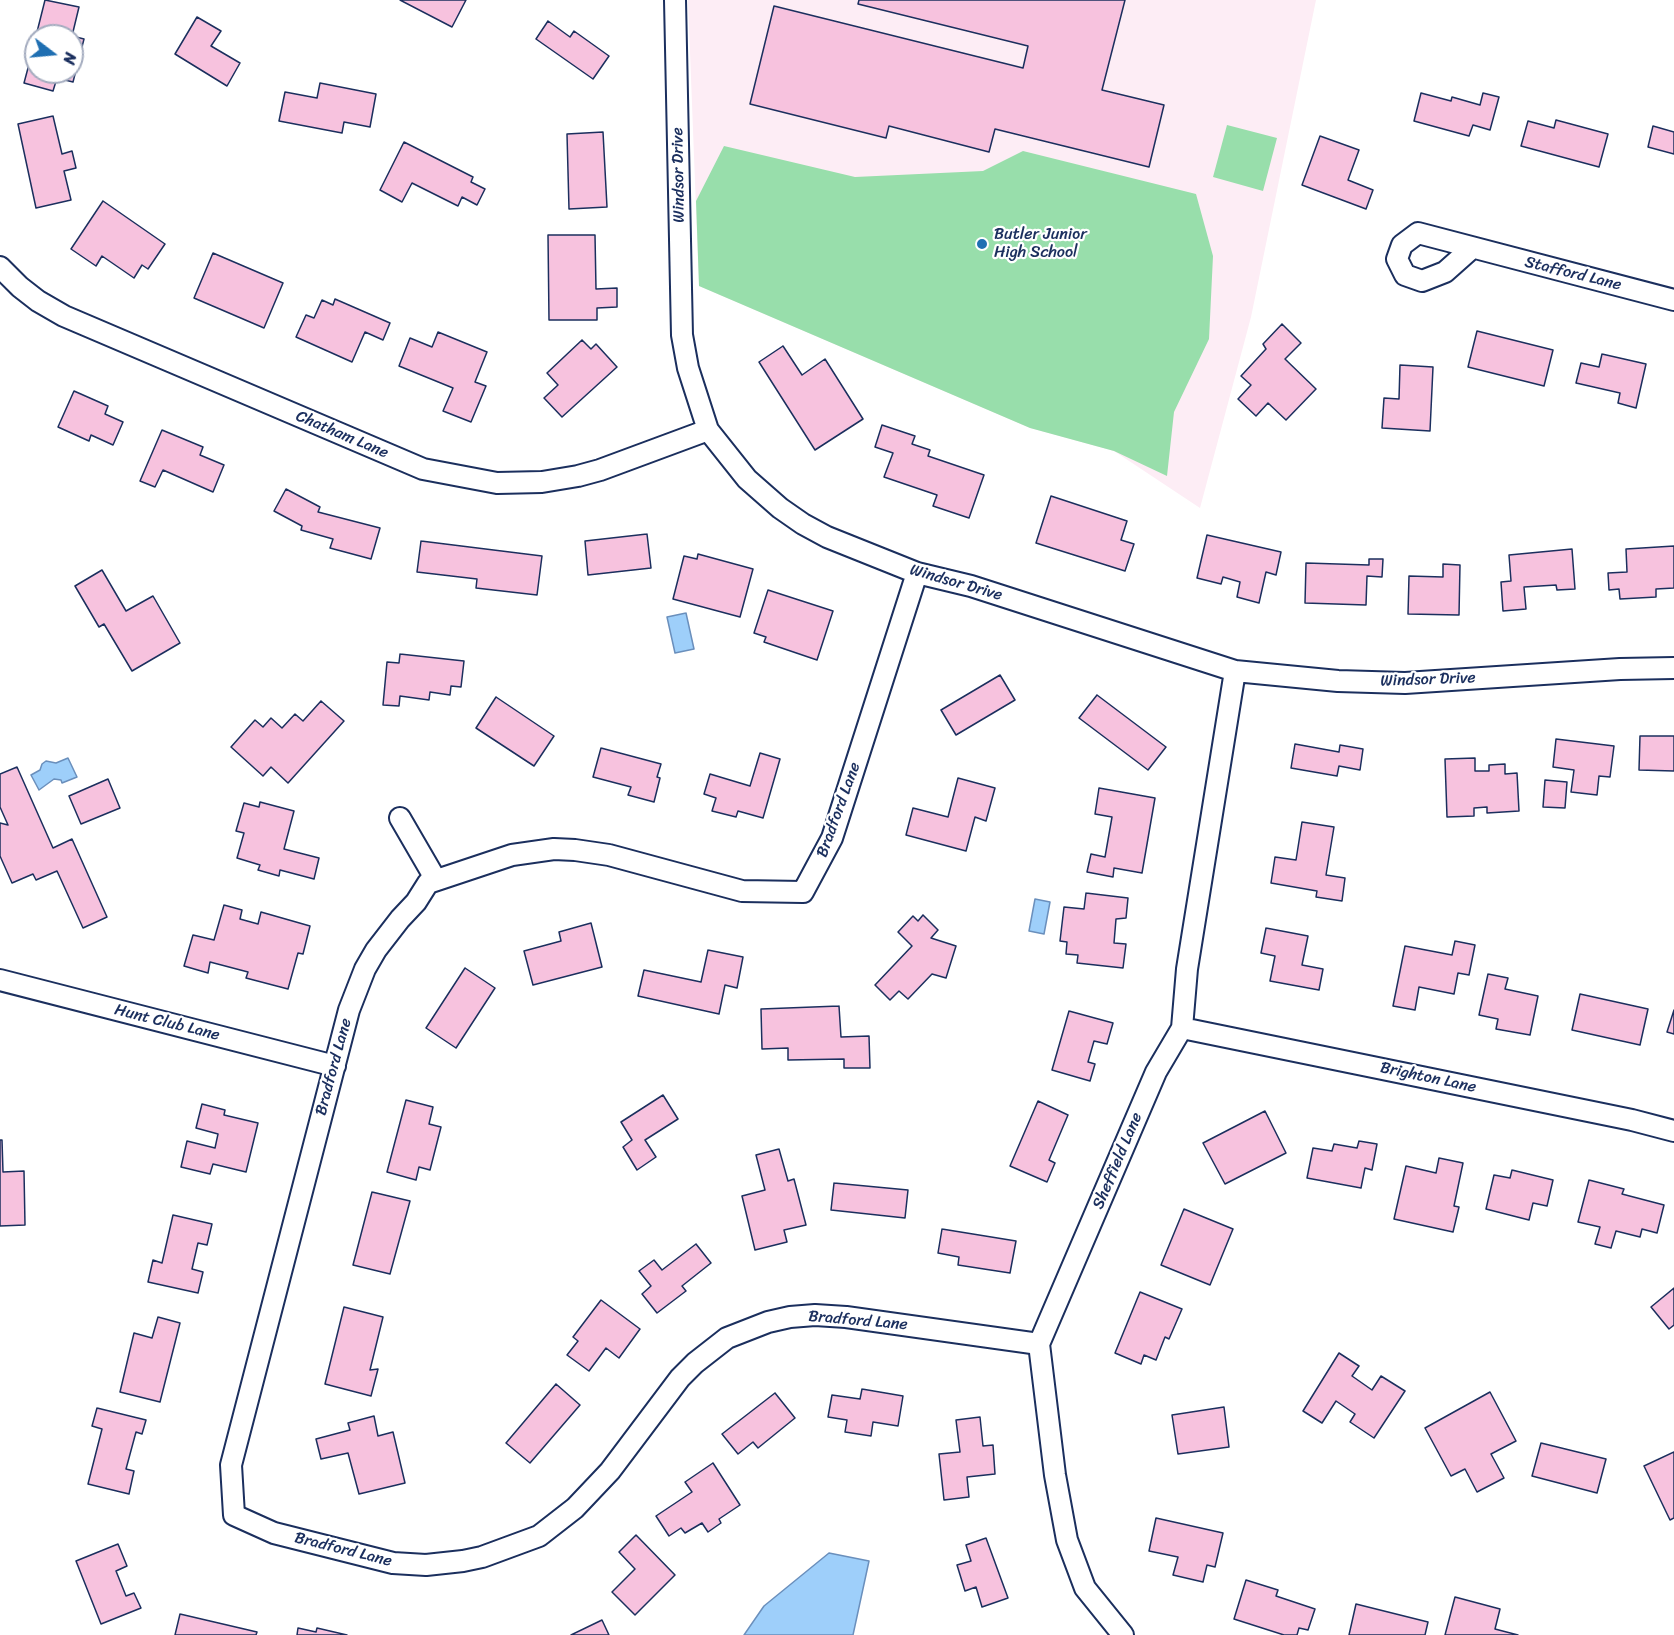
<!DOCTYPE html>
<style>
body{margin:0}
#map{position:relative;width:1674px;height:1635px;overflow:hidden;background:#fff;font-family:Sriracha,sans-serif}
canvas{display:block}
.north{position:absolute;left:24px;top:24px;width:60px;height:60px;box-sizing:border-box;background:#fff;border:2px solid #a4acbf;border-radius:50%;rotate:106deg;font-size:16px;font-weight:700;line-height:24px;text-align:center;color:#1b2f5e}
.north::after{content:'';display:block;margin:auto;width:21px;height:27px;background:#1f6fb2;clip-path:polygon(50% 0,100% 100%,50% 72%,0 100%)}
</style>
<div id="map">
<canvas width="1674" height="1635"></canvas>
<div class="north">N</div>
</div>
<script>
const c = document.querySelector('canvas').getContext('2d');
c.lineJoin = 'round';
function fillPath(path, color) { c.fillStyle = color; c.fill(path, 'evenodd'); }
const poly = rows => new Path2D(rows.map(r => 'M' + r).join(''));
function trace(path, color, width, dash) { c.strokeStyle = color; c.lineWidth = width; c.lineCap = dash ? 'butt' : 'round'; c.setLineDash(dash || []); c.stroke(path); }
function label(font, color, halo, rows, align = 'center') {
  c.font = font + ' Sriracha,sans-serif'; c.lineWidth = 4.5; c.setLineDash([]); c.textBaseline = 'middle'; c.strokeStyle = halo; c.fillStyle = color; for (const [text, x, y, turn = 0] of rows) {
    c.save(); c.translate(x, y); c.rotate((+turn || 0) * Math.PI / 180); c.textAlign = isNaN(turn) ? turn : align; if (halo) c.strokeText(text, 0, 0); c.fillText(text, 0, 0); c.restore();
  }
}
fillPath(poly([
 [688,0,1316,0,1251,317,1200,508,1114,451,1030,428,699,286]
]), '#fdedf5');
fillPath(poly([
 [1227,125,1277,138,1263,191,1213,177],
 [724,146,855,177,983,171,1023,151,1196,194,1213,256,1209,339,1174,412,1167,476,1114,451,1030,428,699,286,696,201]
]), '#98deab');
const water = poly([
 [686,613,694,649,675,653,667,617,686,613],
 [68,758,77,777,62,783,61,780,54,779,39,790,31,775,40,770,42,764,46,761,56,763,68,758],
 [1035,899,1050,902,1044,934,1029,931,1035,899],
 [829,1553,869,1561,853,1635,744,1635,764,1606,829,1553]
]);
fillPath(water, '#9ecffa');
trace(water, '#6a8fbc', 1.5);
const building = poly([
 [45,0,79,7,72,36,84,39,73,82,57,78,53,91,24,83,36,38,36,72,72,72,72,36,36,36,45,0],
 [400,0,466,0,452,27,400,0],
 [859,0,1125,0,1102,90,1164,105,1149,167,995,129,989,152,889,126,886,138,750,104,774,6,1023,68,1028,46,858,4,859,0],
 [197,17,221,31,211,46,240,63,227,86,175,54,197,17],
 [548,21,570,37,574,31,609,56,593,79,536,39,548,21],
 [320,83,376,94,370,127,344,122,342,133,279,121,285,92,317,98,320,83],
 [1421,93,1451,101,1452,97,1480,105,1483,93,1499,97,1490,130,1473,125,1469,136,1414,121,1421,93],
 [53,116,62,154,72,151,76,168,64,171,71,200,36,208,18,124,53,116],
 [1556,120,1608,134,1599,167,1521,146,1528,121,1554,128,1556,120],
 [1653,126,1674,132,1674,154,1648,147,1653,126],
 [603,132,607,207,569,209,567,134,603,132],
 [1320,136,1359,150,1348,180,1373,190,1366,209,1302,185,1320,136],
 [404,142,473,177,471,182,485,189,477,205,462,197,458,206,412,183,402,202,380,190,404,142],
 [103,201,165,244,148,269,142,265,134,278,102,256,96,266,71,249,103,201],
 [548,235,595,235,596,289,617,288,617,307,597,308,597,320,549,320,548,235],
 [213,253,283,283,264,328,194,298,213,253],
 [335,299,390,323,383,340,365,332,352,362,296,337,306,315,314,318,322,300,333,305,335,299],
 [1282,324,1301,343,1285,359,1316,389,1286,420,1268,403,1256,416,1238,399,1251,385,1241,376,1266,349,1263,344,1282,324],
 [1477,331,1553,350,1544,386,1468,367,1477,331],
 [438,332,487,352,475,382,486,386,471,422,443,411,453,388,399,366,410,338,432,347,438,332],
 [582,340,591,349,596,344,617,367,562,417,544,398,558,385,547,373,582,340],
 [783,346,802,375,825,359,863,419,815,450,759,362,783,346],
 [1602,354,1646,364,1636,408,1618,403,1620,393,1576,383,1581,363,1599,367,1602,354],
 [1400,365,1433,367,1430,431,1382,428,1384,398,1399,399,1400,365],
 [74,391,108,406,105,414,123,422,113,445,91,435,89,441,58,427,74,391],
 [882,425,915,436,912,444,930,450,928,456,984,475,969,518,933,506,937,495,884,477,893,453,875,447,882,425],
 [162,430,203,447,200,455,224,465,213,492,163,470,155,487,140,481,162,430],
 [286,489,320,507,318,512,380,528,371,559,330,548,333,539,301,530,302,526,274,511,286,489],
 [1051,496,1127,521,1121,540,1134,544,1125,571,1036,543,1051,496],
 [647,534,651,568,588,575,585,541,647,534],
 [1207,535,1281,552,1276,575,1266,572,1259,603,1237,597,1240,582,1223,577,1221,584,1197,578,1207,535],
 [421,541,542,556,537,595,476,588,477,579,417,572,421,541],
 [1674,546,1674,588,1656,589,1656,597,1620,599,1619,589,1609,590,1608,573,1627,572,1626,549,1674,546],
 [1572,549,1575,589,1557,590,1556,585,1524,587,1526,609,1503,611,1501,582,1511,581,1509,555,1572,549],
 [698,554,753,569,740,617,673,599,684,556,697,559,698,554],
 [1369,559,1383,559,1382,577,1367,576,1366,605,1305,603,1306,563,1369,565,1369,559],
 [1443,564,1460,565,1459,615,1408,614,1409,576,1443,577,1443,564],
 [102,570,126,611,153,596,180,643,132,671,104,624,99,627,75,586,102,570],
 [768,590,833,611,817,660,764,642,766,637,754,633,768,590],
 [400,654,464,661,461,687,451,686,450,695,430,692,429,700,400,696,399,706,383,705,387,662,399,663,400,654],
 [1000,675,1015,700,956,735,941,710,1000,675],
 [1097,695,1166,747,1148,770,1079,718,1097,695],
 [496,697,554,736,534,766,476,728,496,697],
 [321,701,344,721,288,783,271,767,263,776,231,747,255,720,263,727,271,718,282,728,295,714,303,721,321,701],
 [1640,736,1674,736,1674,771,1639,770,1640,736],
 [1556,739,1614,746,1610,777,1599,776,1597,795,1571,792,1574,770,1553,767,1556,739],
 [1295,744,1339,752,1340,745,1363,749,1360,770,1339,766,1337,776,1291,768,1295,744],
 [601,748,661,764,657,777,660,778,654,802,628,795,631,787,593,777,601,748],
 [760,753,780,759,763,818,738,811,736,817,712,811,716,798,704,794,710,774,750,786,760,753],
 [1475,758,1475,771,1489,771,1489,765,1505,764,1505,774,1517,773,1519,811,1487,813,1487,807,1474,808,1474,816,1447,817,1445,759,1475,758],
 [17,767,53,848,72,839,107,917,83,928,57,871,36,880,33,874,12,883,0,856,0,823,8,825,0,807,0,774,17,767],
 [958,778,995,788,986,821,975,817,966,851,906,835,913,808,948,817,958,778],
 [108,779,120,808,81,824,69,796,108,779],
 [1545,780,1567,782,1565,808,1543,807,1545,780],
 [1099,788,1155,798,1142,873,1114,868,1113,877,1087,872,1091,854,1105,857,1112,817,1095,814,1099,788],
 [260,802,294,811,284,849,319,858,314,879,280,870,279,876,258,870,260,865,237,858,244,833,236,831,244,803,259,807,260,802],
 [1302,822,1334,827,1326,875,1345,878,1342,901,1316,897,1317,891,1271,883,1275,857,1296,860,1302,822],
 [1086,893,1128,898,1126,918,1116,919,1114,943,1126,944,1123,968,1077,963,1078,955,1066,954,1067,942,1060,941,1064,907,1084,909,1086,893],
 [224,905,242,910,240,919,258,924,261,912,310,926,303,954,298,953,288,989,246,978,248,972,210,962,208,973,184,966,193,935,214,940,224,905],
 [923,915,938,930,931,938,956,946,946,978,932,974,908,999,899,991,890,1000,875,985,912,946,898,932,913,916,918,921,923,915],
 [591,923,602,967,533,985,524,951,561,941,559,932,591,923],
 [1266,928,1308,936,1302,965,1323,969,1319,990,1270,981,1275,956,1261,953,1266,928],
 [1455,941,1475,945,1469,975,1458,973,1454,994,1419,987,1415,1010,1393,1006,1405,946,1452,955,1455,941],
 [708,950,743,957,737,988,725,985,719,1014,638,996,644,970,701,982,708,950],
 [465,968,495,988,456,1048,426,1028,465,968],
 [1488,974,1508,978,1505,989,1538,996,1530,1035,1496,1029,1498,1019,1479,1015,1488,974],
 [1580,994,1648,1009,1640,1045,1572,1030,1580,994],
 [839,1006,841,1037,869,1036,870,1068,844,1068,844,1059,788,1060,788,1048,762,1049,761,1009,839,1006],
 [1674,1010,1674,1034,1667,1032,1674,1010],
 [1069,1011,1113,1023,1107,1044,1094,1041,1088,1062,1095,1064,1090,1081,1052,1070,1069,1011],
 [663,1095,678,1119,645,1140,656,1157,637,1170,623,1147,632,1140,621,1122,663,1095],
 [406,1100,433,1107,429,1124,441,1127,430,1170,419,1167,416,1180,387,1172,406,1100],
 [1038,1101,1068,1115,1049,1160,1055,1163,1047,1182,1010,1166,1038,1101],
 [202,1104,225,1110,224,1115,258,1123,246,1172,213,1164,210,1174,181,1167,187,1141,215,1148,218,1134,196,1128,202,1104],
 [1265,1111,1286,1153,1225,1184,1203,1143,1265,1111],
 [0,1140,2,1140,3,1172,24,1171,25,1225,0,1226,0,1140],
 [1359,1141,1377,1144,1372,1170,1365,1168,1361,1188,1307,1178,1313,1148,1332,1151,1334,1144,1357,1148,1359,1141],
 [779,1149,788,1181,794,1179,806,1225,784,1230,787,1242,755,1250,742,1196,765,1190,756,1155,779,1149],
 [1439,1158,1463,1163,1454,1206,1459,1207,1453,1232,1394,1219,1406,1166,1436,1173,1439,1158],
 [1512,1170,1553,1180,1547,1206,1533,1203,1529,1220,1486,1209,1494,1175,1510,1178,1512,1170],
 [1589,1180,1624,1189,1622,1194,1664,1205,1657,1233,1642,1229,1640,1237,1616,1231,1611,1248,1595,1244,1600,1227,1578,1222,1589,1180],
 [834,1183,908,1190,905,1218,831,1210,834,1183],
 [372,1192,410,1201,390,1274,353,1265,372,1192],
 [1184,1209,1233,1229,1210,1285,1161,1265,1184,1209],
 [173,1215,212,1224,207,1245,198,1243,192,1269,203,1272,198,1293,148,1282,153,1260,162,1263,173,1215],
 [942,1229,1016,1241,1010,1273,958,1265,959,1257,938,1253,942,1229],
 [696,1244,711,1263,682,1286,686,1291,657,1313,642,1294,651,1286,639,1271,654,1260,662,1270,696,1244],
 [1674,1288,1674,1325,1669,1329,1651,1307,1674,1288],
 [1140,1292,1182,1309,1169,1339,1165,1337,1156,1360,1144,1355,1141,1364,1115,1353,1140,1292],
 [601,1300,640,1329,619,1358,606,1348,589,1371,567,1355,578,1341,573,1337,601,1300],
 [344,1307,383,1317,370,1370,378,1369,371,1396,325,1384,344,1307],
 [158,1317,180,1323,160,1402,120,1392,134,1333,152,1338,158,1317],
 [1339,1353,1359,1366,1352,1376,1372,1390,1381,1376,1405,1391,1374,1438,1350,1422,1355,1414,1336,1401,1322,1423,1303,1411,1339,1353],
 [556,1384,580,1405,530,1463,506,1443,556,1384],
 [862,1389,903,1396,898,1426,873,1422,871,1436,845,1432,847,1420,828,1417,832,1395,860,1399,862,1389],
 [1490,1392,1516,1441,1491,1454,1504,1478,1477,1492,1465,1469,1451,1476,1425,1428,1490,1392],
 [775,1393,795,1418,758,1448,753,1442,738,1454,722,1434,775,1393],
 [1224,1407,1229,1447,1178,1454,1172,1415,1224,1407],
 [97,1408,146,1420,142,1434,136,1432,126,1469,134,1471,129,1494,88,1484,102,1429,92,1426,97,1408],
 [374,1416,378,1436,393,1432,405,1483,359,1494,348,1453,321,1459,316,1439,350,1430,348,1423,374,1416],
 [980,1417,983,1446,993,1445,995,1474,967,1477,969,1497,944,1500,939,1454,960,1452,956,1420,980,1417],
 [1541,1443,1606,1459,1597,1493,1532,1476,1541,1443],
 [1674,1452,1674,1518,1670,1520,1644,1466,1674,1452],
 [713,1463,740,1505,719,1519,721,1523,708,1532,702,1523,685,1533,681,1528,669,1536,656,1516,692,1492,685,1482,713,1463],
 [1156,1518,1223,1533,1215,1567,1207,1565,1203,1582,1173,1575,1178,1557,1149,1551,1156,1518],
 [636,1535,675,1575,635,1615,612,1592,635,1569,619,1552,636,1535],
 [986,1538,1008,1598,982,1607,976,1587,965,1591,957,1565,971,1561,966,1545,986,1538],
 [118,1544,127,1566,116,1571,126,1596,134,1593,141,1608,101,1624,76,1561,118,1544],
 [1246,1580,1278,1590,1276,1596,1315,1609,1308,1630,1299,1628,1297,1635,1284,1635,1234,1619,1246,1580],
 [1455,1597,1500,1609,1495,1629,1518,1635,1445,1635,1455,1597],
 [1356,1604,1428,1622,1425,1635,1349,1635,1356,1604],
 [180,1614,257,1632,256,1635,175,1635,180,1614],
 [602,1620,609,1635,571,1635,602,1620],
 [298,1628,316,1632,317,1628,347,1635,297,1635,298,1628]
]);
fillPath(building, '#f7c2de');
trace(building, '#1b2f5e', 1.5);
const minor = poly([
 [675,0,682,335,688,368,708,430,747,479,780,508,803,524,827,537,917,573,971,586,1235,671,1338,681,1405,683,1620,669,1674,668],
 [1472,248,1445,272,1422,281,1405,275,1397,259,1402,245,1418,233,1674,300],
 [0,267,20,287,38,301,64,316,423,469,497,483,542,482,578,476,600,470,708,430],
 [917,573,832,838,803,892,742,891,609,855,575,850,554,849,512,855,428,883,416,902,400,919,376,950,365,969,349,1010,231,1465,234,1515,274,1533,393,1563,426,1565,463,1561,482,1557,539,1536,575,1508,610,1471,680,1378,695,1363,727,1338,768,1322,790,1317,815,1315,846,1317,1039,1344],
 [400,818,436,880],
 [0,980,335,1066],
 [1182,1028,1632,1120,1674,1131],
 [1123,1635,1085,1588,1067,1540,1055,1475,1039,1344,1156,1072,1182,1028,1187,969,1235,671]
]);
trace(minor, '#1b2f5e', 24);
trace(minor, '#fff', 20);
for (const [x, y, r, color] of [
 [982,244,6,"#1f6fb2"]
]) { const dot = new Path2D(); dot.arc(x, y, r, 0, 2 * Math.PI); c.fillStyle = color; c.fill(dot); trace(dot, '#fff', 2); }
label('16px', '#1b2f5e', '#fff', [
 ["Windsor Drive",679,175,-91],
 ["Stafford Lane",1573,274,14],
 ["Chatham Lane",342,435,23],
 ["Windsor Drive",956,583,16],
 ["Windsor Drive",1428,680,-2],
 ["Bradford Lane",839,810,-70],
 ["Hunt Club Lane",167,1023,14],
 ["Bradford Lane",334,1067,-75],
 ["Brighton Lane",1428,1078,12],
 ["Sheffield Lane",1118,1161,-67],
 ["Bradford Lane",858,1321,5],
 ["Bradford Lane",343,1550,14]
]);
label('16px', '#1b2f5e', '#fff', [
 ["Butler Junior",994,235],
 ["High School",994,253]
], 'left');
</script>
